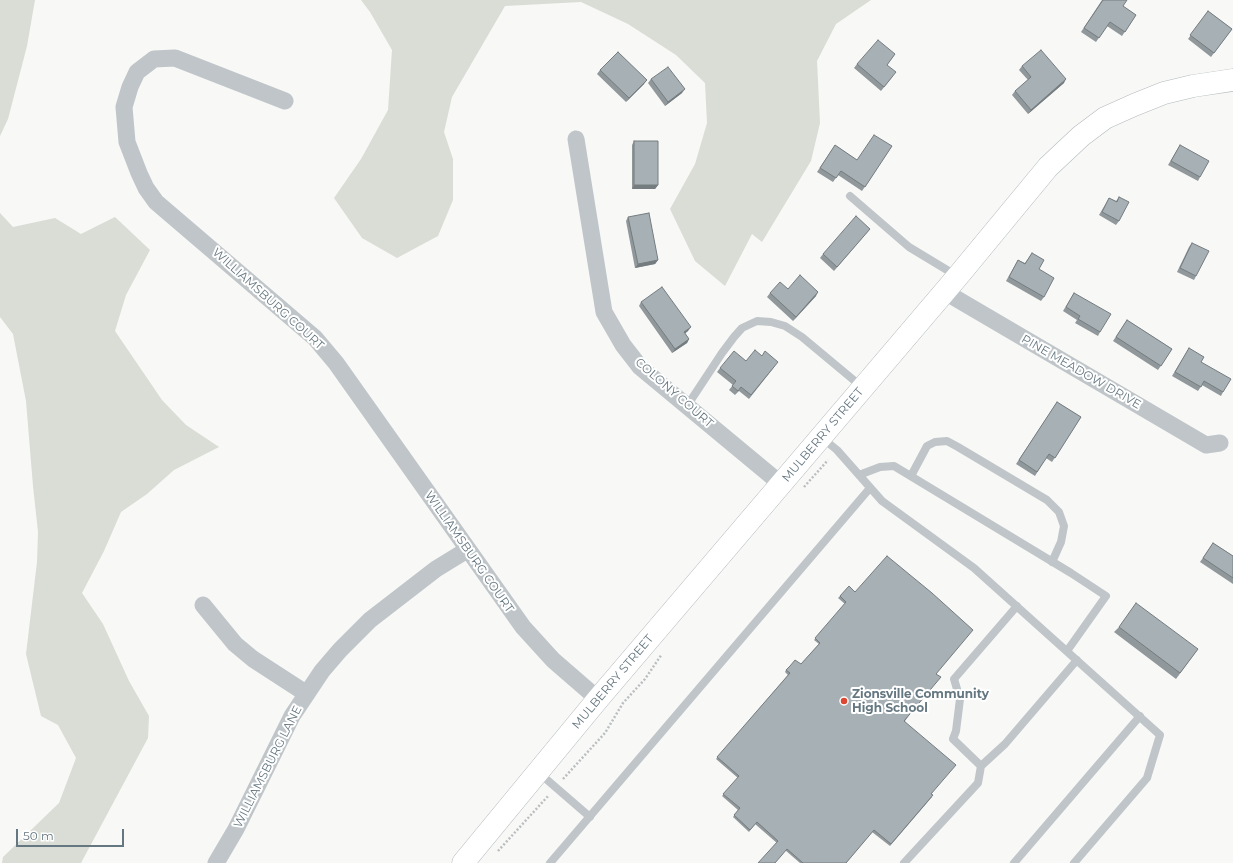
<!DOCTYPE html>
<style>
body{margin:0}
#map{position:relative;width:1233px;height:863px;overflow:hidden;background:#f8f8f6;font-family:Montserrat,sans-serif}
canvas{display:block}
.scale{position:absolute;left:16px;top:829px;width:108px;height:18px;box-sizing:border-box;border:2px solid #657780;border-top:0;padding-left:5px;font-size:12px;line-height:14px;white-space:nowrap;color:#657780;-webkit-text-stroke:3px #fff;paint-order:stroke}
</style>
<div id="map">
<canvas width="1233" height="863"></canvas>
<div class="scale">50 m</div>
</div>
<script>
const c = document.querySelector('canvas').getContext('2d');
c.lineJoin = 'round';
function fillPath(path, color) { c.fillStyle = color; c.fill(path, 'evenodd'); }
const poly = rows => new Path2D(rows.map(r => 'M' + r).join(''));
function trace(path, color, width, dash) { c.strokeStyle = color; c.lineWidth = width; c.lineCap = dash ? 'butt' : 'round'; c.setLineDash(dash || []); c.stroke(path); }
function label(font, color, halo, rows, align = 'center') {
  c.font = font + ' Montserrat,sans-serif'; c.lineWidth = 4; c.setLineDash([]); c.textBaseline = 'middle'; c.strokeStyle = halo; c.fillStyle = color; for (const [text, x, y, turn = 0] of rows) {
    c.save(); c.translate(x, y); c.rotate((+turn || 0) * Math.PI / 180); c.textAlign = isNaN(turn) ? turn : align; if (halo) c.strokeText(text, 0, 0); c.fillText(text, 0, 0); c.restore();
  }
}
fillPath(poly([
 [0,0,35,0,27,46,8,119,0,136],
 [361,0,871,0,836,24,817,61,820,123,811,161,762,242,752,234,725,286,695,261,670,209,695,164,707,123,705,83,676,55,628,24,581,2,505,6,452,97,444,132,453,159,453,200,438,236,397,258,362,238,334,198,361,159,388,110,392,50,370,12],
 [0,213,13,227,55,218,81,234,115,217,150,250,126,295,115,331,162,400,186,425,219,447,174,470,147,494,121,512,104,551,82,593,103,624,129,681,149,716,148,738,81,863,2,863,3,857,59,803,76,758,58,725,41,716,26,654,37,562,38,532,33,486,26,401,13,334,0,317]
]), '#d9ddd5');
const secondary = poly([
 [463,863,598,699,958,276,1048,167,1081,136,1105,118,1134,105,1164,93,1193,86,1233,80]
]);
trace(secondary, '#b2b9bc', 23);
trace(poly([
 [804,487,828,460],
 [563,779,605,733,623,703,645,679,662,654],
 [498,851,549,795]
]), '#babec0', 2.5, [2, 2]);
trace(poly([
 [850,196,909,247,957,276],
 [687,406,722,353,734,337,742,328,757,321,771,322,785,326,802,337,862,387],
 [821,437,837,450,882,501,974,568,1160,735,1147,778,1074,863],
 [859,475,880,467,894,466,1071,573,1106,596,1067,651],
 [911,476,927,446,935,442,947,441,958,447,1047,500,1059,512,1064,526,1061,542,1052,562],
 [981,766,1005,744,1077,660],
 [538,772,590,817],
 [550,863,870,488],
 [904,863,978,783,981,766,953,739,956,731,960,699,954,679,1017,606],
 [1014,863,1140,716]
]), '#bfc5c8', 8);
trace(poly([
 [285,101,175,58,154,59,137,72,130,87,124,107,127,142,139,173,146,188,156,202,315,338,336,363,523,627,553,660,598,699],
 [576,139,604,312,623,345,640,367,781,484],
 [945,292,1206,445,1220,443],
 [203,605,235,644,253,659,307,694],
 [216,863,236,829,292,716,322,671,340,650,370,620,436,569,467,550]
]), '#bfc5c8', 17);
trace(secondary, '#fff', 22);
fillPath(poly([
 [1102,0,1123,6,1136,15,1122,36,1107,26,1096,42,1081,32],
 [1208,11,1232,29,1211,57,1188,39],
 [895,54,887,65,893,76,881,91,854,68,857,64],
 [1022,66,1064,83,1028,114,1012,95,1015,91,1028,80,1019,70],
 [600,70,644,84,626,102,597,74],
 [651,79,682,93,665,106,648,83],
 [634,141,658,185,655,189,632,189,632,145],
 [835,145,857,160,892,146,862,191,838,175,833,182,817,172],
 [1180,145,1200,177,1198,181,1168,165],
 [1119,197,1119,221,1116,225,1099,215,1109,198,1116,201],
 [628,217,658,260,655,264,635,268,626,221],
 [870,229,834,271,820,258,823,254],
 [1192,243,1196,276,1194,280,1177,272,1189,247],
 [1032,253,1039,269,1044,297,1041,301,1006,281,1018,260,1025,263],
 [788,289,816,296,793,321,767,297,770,293],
 [1074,293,1100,332,1098,336,1075,323,1077,320,1063,311],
 [641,302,688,331,685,333,689,339,687,343,672,353,639,306],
 [1127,320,1172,349,1158,370,1113,341],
 [1189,348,1201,362,1223,392,1221,396,1202,385,1198,391,1172,376],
 [746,361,775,366,749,399,739,391,735,395,729,390,733,385,717,372,720,368],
 [1057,402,1081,417,1052,462,1046,458,1035,476,1016,464],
 [1213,543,1233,556,1233,584,1200,562],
 [840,596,937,674,905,721,931,794,932,797,890,846,872,832,846,863,800,863,755,824,749,832,733,817,738,810,722,796,738,778,716,759,788,675,785,672,786,670,801,664,819,644,814,640,845,604,838,598],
 [1119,627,1198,649,1176,679,1114,632]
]), '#90989c');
fillPath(poly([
 [1066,79,1064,83,1028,114,1031,110],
 [647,80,644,84,626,102,629,98],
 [685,89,682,93,665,106,668,102],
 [634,185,658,185,655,189,632,189],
 [658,260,655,264,635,268,638,264],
 [818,292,816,296,793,321,796,317],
 [691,327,688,331,682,336,684,332],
 [689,339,687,343,672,353,675,349]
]), '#757c7f');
const building = poly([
 [1103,0,1127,0,1123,6,1136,15,1125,32,1110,22,1099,38,1084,28,1103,0],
 [1208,11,1232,29,1214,53,1190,35,1208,11],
 [878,40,895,54,887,65,896,72,884,87,857,64,878,40],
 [1041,50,1066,79,1031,110,1015,91,1031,77,1022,66,1041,50],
 [618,52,647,80,629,98,600,70,618,52],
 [668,67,685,89,668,102,651,79,668,67],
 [874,135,892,146,865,187,841,171,836,178,820,168,835,145,857,160,874,135],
 [634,141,658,141,658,185,634,185,634,141],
 [1180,145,1209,161,1200,177,1171,161,1180,145],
 [1119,197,1129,202,1119,221,1102,212,1109,198,1117,202,1119,197],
 [649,213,658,260,638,264,628,217,649,213],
 [856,216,870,229,837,267,823,254,856,216],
 [1192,243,1209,251,1196,276,1180,268,1192,243],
 [1032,253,1044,260,1039,269,1054,278,1044,297,1009,277,1018,260,1025,264,1032,253],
 [800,275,818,292,796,317,770,293,780,282,788,289,800,275],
 [662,287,691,327,684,332,689,339,675,349,641,302,662,287],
 [1074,293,1111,314,1100,332,1078,319,1080,316,1066,307,1074,293],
 [1127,320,1172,349,1161,366,1116,337,1127,320],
 [1189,348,1204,357,1201,362,1231,379,1223,392,1204,381,1201,387,1175,372,1189,348],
 [755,350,762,356,765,351,778,362,751,395,741,387,738,391,732,386,736,381,720,368,734,351,746,361,755,350],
 [1057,402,1081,417,1055,458,1049,454,1037,472,1019,460,1057,402],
 [1213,543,1233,556,1233,578,1203,558,1213,543],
 [887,556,932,593,973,630,936,674,941,677,904,721,956,765,931,794,933,795,891,844,874,830,846,863,803,863,787,849,775,863,758,863,778,841,757,822,750,830,734,815,740,808,723,794,739,776,717,757,790,673,786,670,790,666,795,660,801,664,820,643,815,638,846,602,840,596,849,586,855,592,887,556],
 [1136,603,1198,649,1180,673,1119,627,1136,603]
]);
fillPath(building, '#a7b1b5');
trace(building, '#757c7f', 1);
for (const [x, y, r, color] of [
 [844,701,4,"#dd4732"]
]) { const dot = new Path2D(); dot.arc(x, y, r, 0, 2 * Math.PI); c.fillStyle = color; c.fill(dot); trace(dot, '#fff', 1.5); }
label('12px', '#657780', '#fff', [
 ["WILLIAMSBURG COURT",268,299,42],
 ["PINE MEADOW DRIVE",1081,372,30],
 ["COLONY COURT",674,393,41],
 ["MULBERRY STREET",823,435,-50],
 ["WILLIAMSBURG COURT",469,552,55],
 ["MULBERRY STREET",613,682,-50],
 ["WILLIAMSBURG LANE",268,767,-63]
]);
label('bold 12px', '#657780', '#fff', [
 ["Zionsville Community",852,694],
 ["High School",852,708]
], 'left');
</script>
